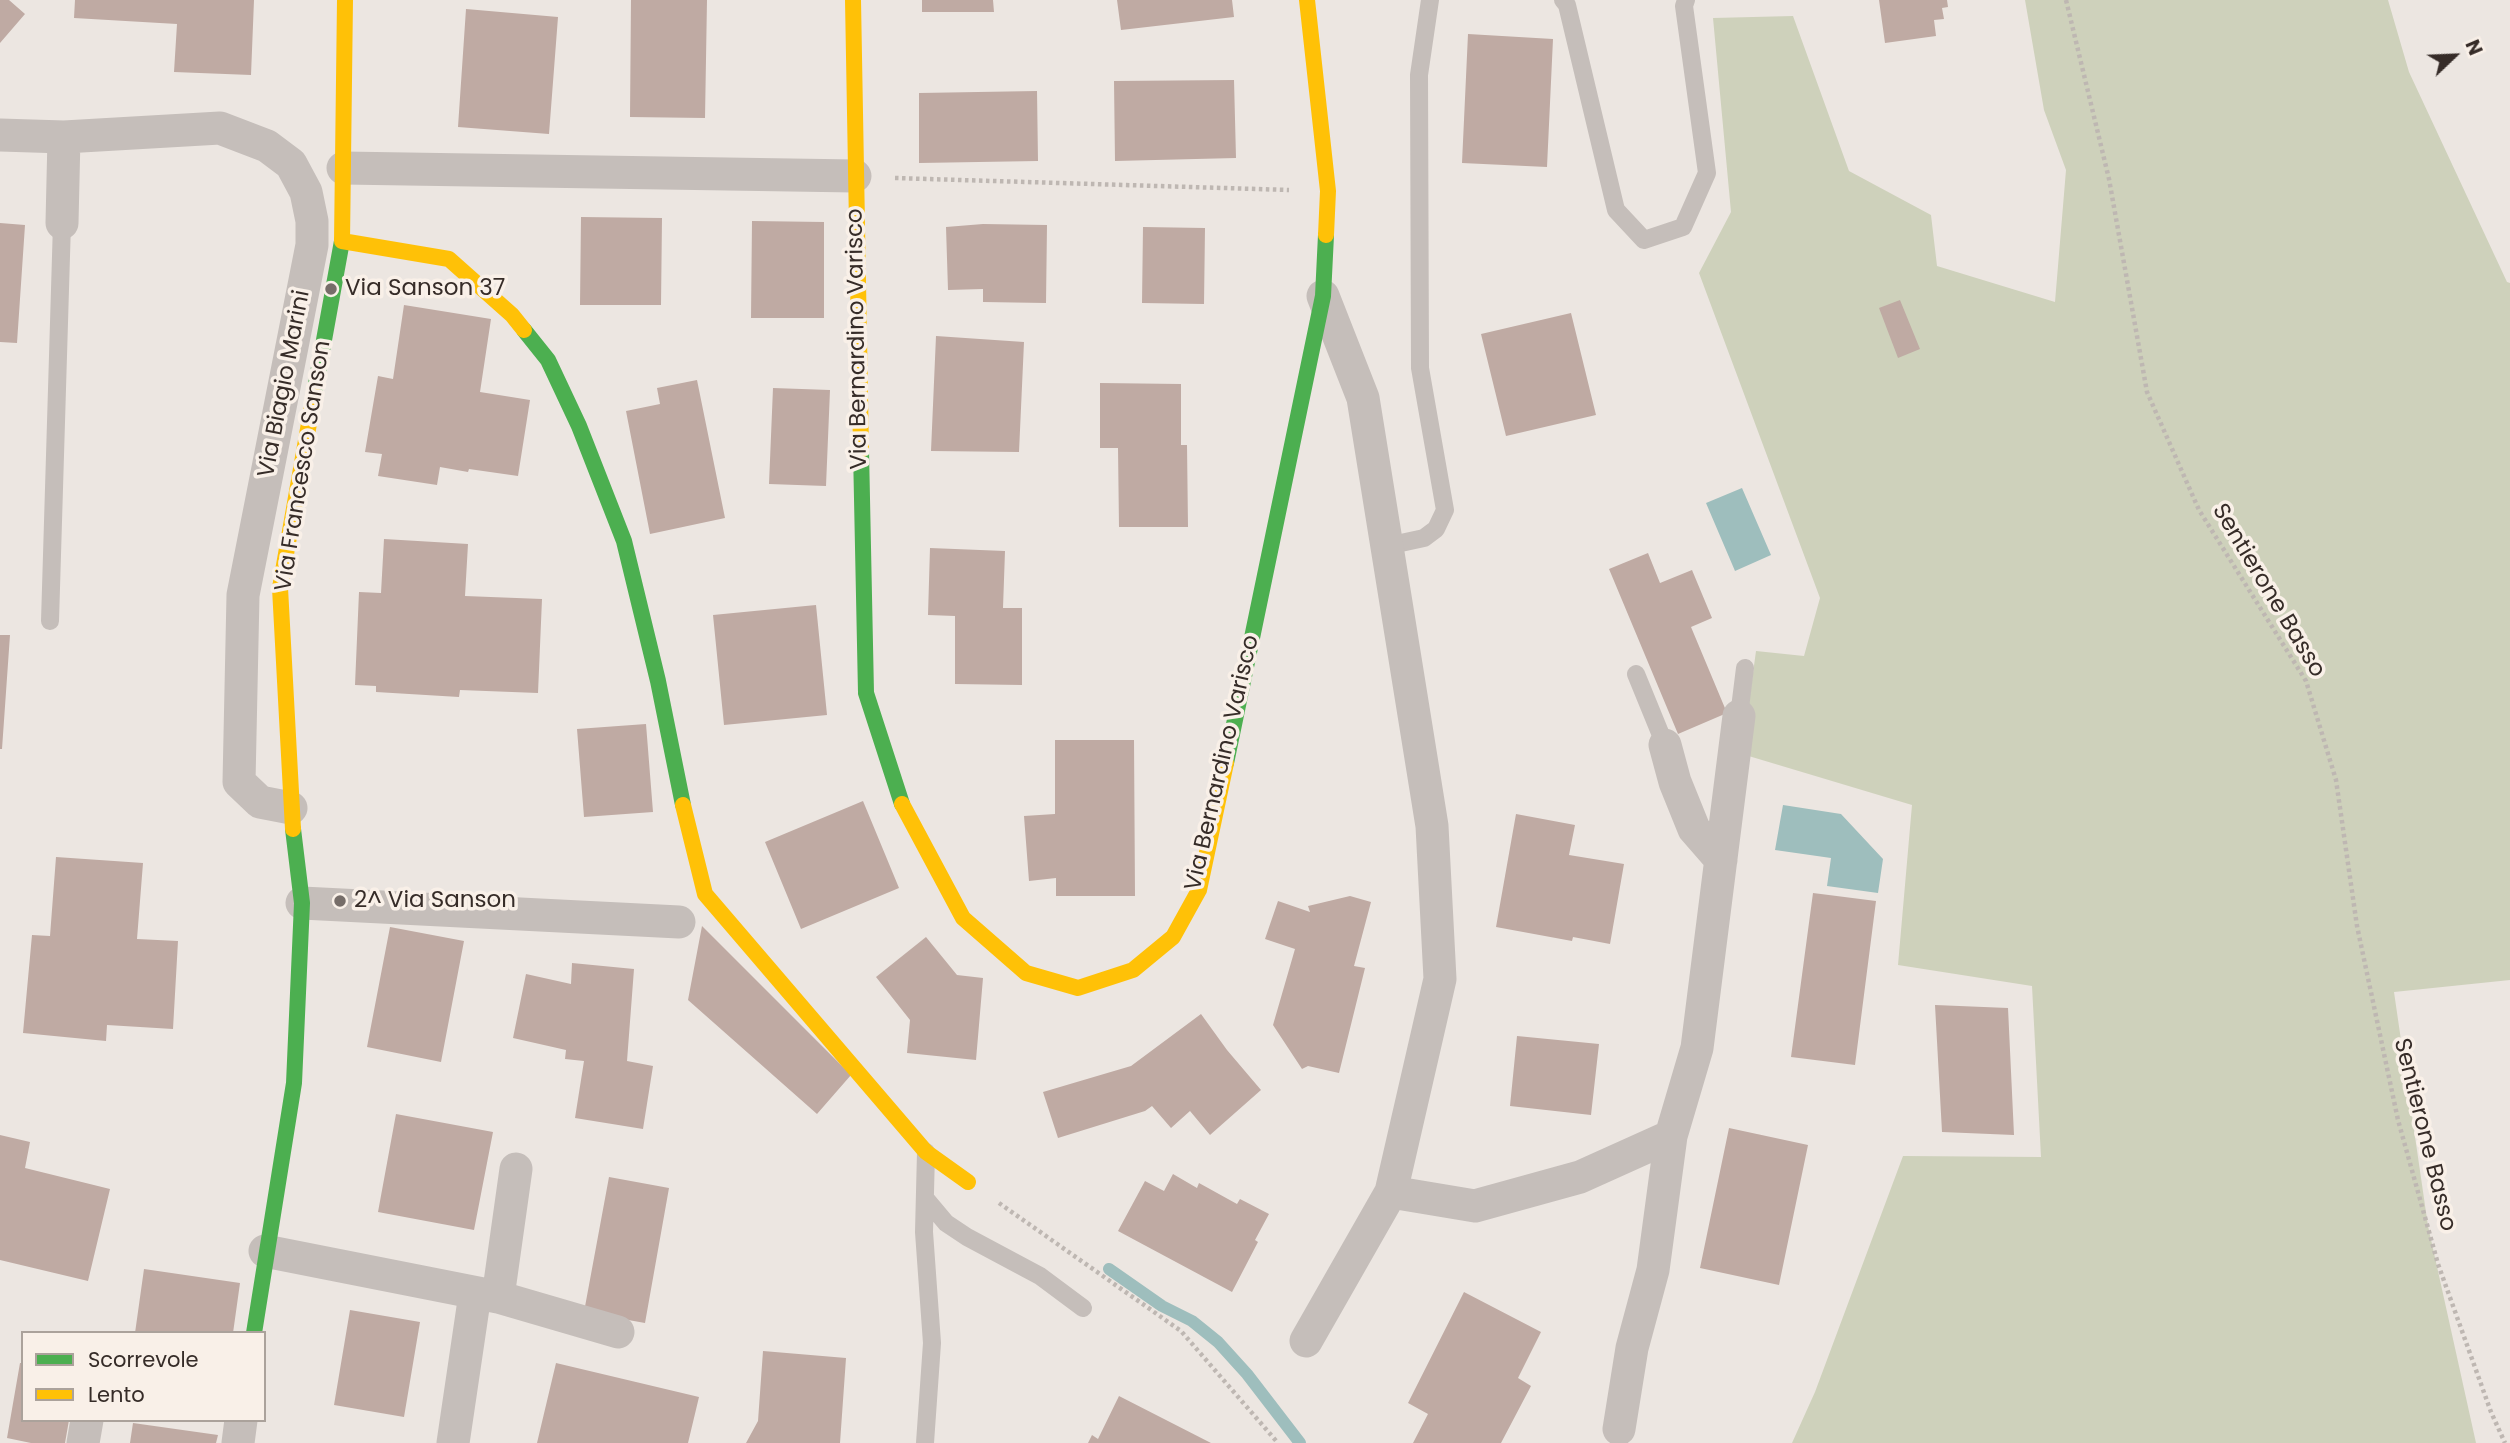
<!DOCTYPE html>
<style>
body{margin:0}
#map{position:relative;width:2510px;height:1443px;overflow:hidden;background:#ece6e1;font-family:Poppins,sans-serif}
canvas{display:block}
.legend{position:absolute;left:21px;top:1331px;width:245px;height:91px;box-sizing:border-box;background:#f9f0e8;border:2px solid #aba29b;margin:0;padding:9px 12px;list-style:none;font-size:21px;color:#362c28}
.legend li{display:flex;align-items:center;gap:14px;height:35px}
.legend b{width:35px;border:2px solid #aba29b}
.north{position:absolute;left:2419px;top:21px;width:70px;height:70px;-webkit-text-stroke:5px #f9f0e8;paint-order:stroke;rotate:67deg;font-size:19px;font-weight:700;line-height:28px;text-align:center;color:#362c28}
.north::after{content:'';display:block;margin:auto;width:24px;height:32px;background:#362c28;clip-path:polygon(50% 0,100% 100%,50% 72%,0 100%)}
</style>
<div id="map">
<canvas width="2510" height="1443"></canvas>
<ul class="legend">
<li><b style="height:9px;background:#4caf50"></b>Scorrevole</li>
<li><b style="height:9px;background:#ffc107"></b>Lento</li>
</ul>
<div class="north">N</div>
</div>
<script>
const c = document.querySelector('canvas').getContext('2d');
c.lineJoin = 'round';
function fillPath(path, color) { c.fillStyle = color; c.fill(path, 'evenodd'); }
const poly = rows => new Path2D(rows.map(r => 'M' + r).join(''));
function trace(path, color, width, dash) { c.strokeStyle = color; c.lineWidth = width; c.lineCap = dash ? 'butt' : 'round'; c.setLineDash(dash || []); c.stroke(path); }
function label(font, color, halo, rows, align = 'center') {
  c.font = font + ' Poppins,sans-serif'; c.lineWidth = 7; c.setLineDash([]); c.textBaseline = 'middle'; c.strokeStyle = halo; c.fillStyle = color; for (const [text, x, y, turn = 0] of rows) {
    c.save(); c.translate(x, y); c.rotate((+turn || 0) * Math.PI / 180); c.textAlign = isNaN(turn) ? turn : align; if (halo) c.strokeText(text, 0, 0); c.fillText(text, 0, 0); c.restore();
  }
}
fillPath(poly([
 [2025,0,2388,0,2409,72,2507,282,2510,283,2510,980,2394,992,2428,1226,2476,1443,1792,1443,1815,1392,1903,1156,2041,1157,2032,986,1898,965,1912,805,1742,754,1756,651,1804,656,1820,598,1699,273,1731,212,1713,18,1793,16,1849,171,1931,215,1937,266,2055,302,2066,170,2044,110]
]), '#ced1bb');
fillPath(poly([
 [1742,488,1771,555,1735,571,1706,503],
 [1783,805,1841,814,1883,859,1878,893,1827,886,1831,858,1775,850]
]), '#9ebebd');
trace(poly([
 [1109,1269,1162,1306,1192,1321,1218,1342,1247,1374,1300,1443]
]), '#9ebebd', 12);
fillPath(poly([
 [0,0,9,0,25,14,0,43],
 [75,0,254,0,251,75,174,72,177,24,74,18],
 [631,0,707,0,705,118,630,117],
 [922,0,993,0,994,12,922,12],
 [1117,0,1232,0,1234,17,1121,30],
 [1879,0,1947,0,1948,7,1942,8,1944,19,1934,20,1936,36,1885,43],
 [466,9,558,17,549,134,458,127],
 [1468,34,1553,39,1547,167,1462,163],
 [1234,80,1236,158,1115,161,1114,81],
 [1037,91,1038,161,919,163,919,93],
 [581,217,662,218,661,305,580,305],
 [752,221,824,222,824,318,751,318],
 [0,223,25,225,17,343,0,342],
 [983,224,1047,225,1046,303,983,302,983,289,948,290,946,227],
 [1143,227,1205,228,1204,304,1142,303],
 [1900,300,1920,349,1898,358,1879,308],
 [404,305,491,319,480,392,530,400,518,476,469,469,468,472,440,467,437,485,378,476,382,454,365,452,378,376,393,379],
 [1571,313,1596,415,1506,436,1481,334],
 [936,336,1024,342,1019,452,931,451],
 [697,380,725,518,650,534,626,411,660,404,657,388],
 [1100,383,1181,384,1181,445,1187,445,1188,527,1119,527,1118,448,1100,448],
 [773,388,830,390,826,486,769,484],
 [384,539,468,544,465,596,542,599,538,693,460,690,459,697,376,692,376,686,355,685,359,592,381,593],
 [930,548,1005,551,1003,608,1022,608,1022,685,955,684,955,616,928,615],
 [1648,553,1660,583,1692,570,1712,618,1691,627,1727,713,1678,734,1609,569],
 [816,605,827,715,724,725,713,615],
 [0,635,10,635,2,749,0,749],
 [646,724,653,812,584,817,577,729],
 [1055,740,1134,740,1135,896,1056,896,1056,878,1029,881,1024,816,1055,814],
 [863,801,899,888,801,929,765,842],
 [1516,814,1575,825,1569,855,1624,864,1610,944,1573,937,1572,941,1496,927],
 [56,857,143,863,137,939,178,941,173,1029,107,1025,106,1041,23,1033,32,935,50,936],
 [1813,893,1876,901,1855,1065,1791,1057],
 [1350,896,1371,902,1354,966,1365,968,1339,1073,1308,1066,1302,1069,1273,1025,1295,949,1265,939,1278,901,1310,912,1308,906],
 [702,926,851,1075,817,1114,688,1000],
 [390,927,464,941,441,1062,367,1047],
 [926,937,957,975,983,978,976,1060,907,1053,910,1020,876,977],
 [572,963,634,969,627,1061,653,1066,643,1129,575,1118,584,1061,565,1059,566,1050,513,1038,526,974,571,984],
 [1935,1005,2008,1008,2014,1135,1942,1132],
 [1201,1014,1227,1050,1261,1090,1210,1135,1190,1111,1171,1128,1152,1106,1145,1111,1058,1138,1043,1092,1131,1066],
 [1517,1036,1599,1044,1591,1115,1510,1106],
 [396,1114,493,1132,474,1230,378,1212],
 [1729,1128,1808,1145,1779,1285,1700,1268],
 [0,1135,30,1142,25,1168,110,1189,88,1281,0,1260],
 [1173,1174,1197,1188,1199,1183,1237,1204,1240,1199,1269,1214,1255,1240,1258,1242,1232,1292,1118,1231,1145,1181,1164,1191],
 [609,1177,669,1188,645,1323,584,1312],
 [144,1269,240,1283,233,1333,135,1333],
 [1464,1292,1541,1332,1518,1378,1531,1386,1501,1443,1413,1443,1428,1414,1408,1403],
 [350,1310,420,1322,404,1417,334,1405],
 [763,1351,846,1358,840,1443,746,1443,758,1421],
 [20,1363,23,1363,23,1420,69,1420,65,1443,31,1443,7,1438],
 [556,1363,699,1397,688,1443,537,1443],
 [1119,1396,1211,1443,1088,1443,1092,1435,1098,1439],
 [133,1423,218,1435,216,1443,130,1443]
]), '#bfaaa3');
trace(poly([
 [2066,0,2109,179,2147,392,2199,510,2306,681,2336,780,2357,926,2398,1120,2438,1264,2491,1412,2505,1443],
 [895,178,1289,190],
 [999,1203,1181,1331,1278,1443]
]), '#beb7b2', 4.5, [3.5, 3.5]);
trace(poly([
 [1563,0,1567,5,1616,210,1644,240,1683,227,1707,173,1684,6,1686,0],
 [1387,546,1424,538,1436,529,1445,510,1420,368,1419,75,1430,0],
 [50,621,62,223],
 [1636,674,1665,745],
 [1739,716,1745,668],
 [925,1198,946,1223,967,1237,1040,1276,1083,1308],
 [925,1443,932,1343,924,1232,926,1152]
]), '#c5beba', 18);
trace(poly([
 [0,135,64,137,220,128,267,146,291,164,306,192,312,221,312,245,243,595,239,782,260,802,291,808],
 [343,168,855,176],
 [62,223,64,137],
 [1665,745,1675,782,1694,829,1721,860],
 [302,903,679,922],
 [1391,1192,1475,1206,1580,1177,1671,1136],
 [265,1251,498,1297,618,1332],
 [498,1297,516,1169],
 [1306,1341,1391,1192,1440,979,1432,826,1363,398,1323,296],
 [1619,1429,1632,1348,1653,1270,1671,1136,1697,1048,1739,716],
 [83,1443,87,1420],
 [238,1443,241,1420],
 [453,1443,475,1294]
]), '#c5beba', 33);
trace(poly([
 [524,330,548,360,579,426,624,541,658,681,683,805],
 [314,395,342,241],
 [861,450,866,693,902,804],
 [1226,763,1323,296,1326,235],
 [254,1333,294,1083,302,903,293,829]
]), '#4caf50', 16);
trace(poly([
 [345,0,342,241,449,259,512,315,524,330],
 [853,0,861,450],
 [1307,0,1328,191,1326,235],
 [902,804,963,918,1026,973,1078,988,1133,970,1173,937,1199,890,1226,763],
 [683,805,705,894,926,1152,968,1182],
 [293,829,280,588,314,395]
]), '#ffc107', 16);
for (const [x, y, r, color] of [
 [331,289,7,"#766d69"],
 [340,901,7,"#766d69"]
]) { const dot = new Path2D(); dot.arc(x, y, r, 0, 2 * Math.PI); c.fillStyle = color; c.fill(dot); trace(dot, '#f9f0e8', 2.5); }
label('23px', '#362c28', '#f9f0e8', [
 ["Via Sanson 37",345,289],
 ["2^ Via Sanson",354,901]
], 'left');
label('23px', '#362c28', '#f9f0e8', [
 ["Via Bernardino Varisco",858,339,-91],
 ["Via Biagio Marini",285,384,-79],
 ["Via Francesco Sanson",304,466,-81],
 ["Sentierone Basso",2268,591,59],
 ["Via Bernardino Varisco",1223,763,-77],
 ["Sentierone Basso",2424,1135,76]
]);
</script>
